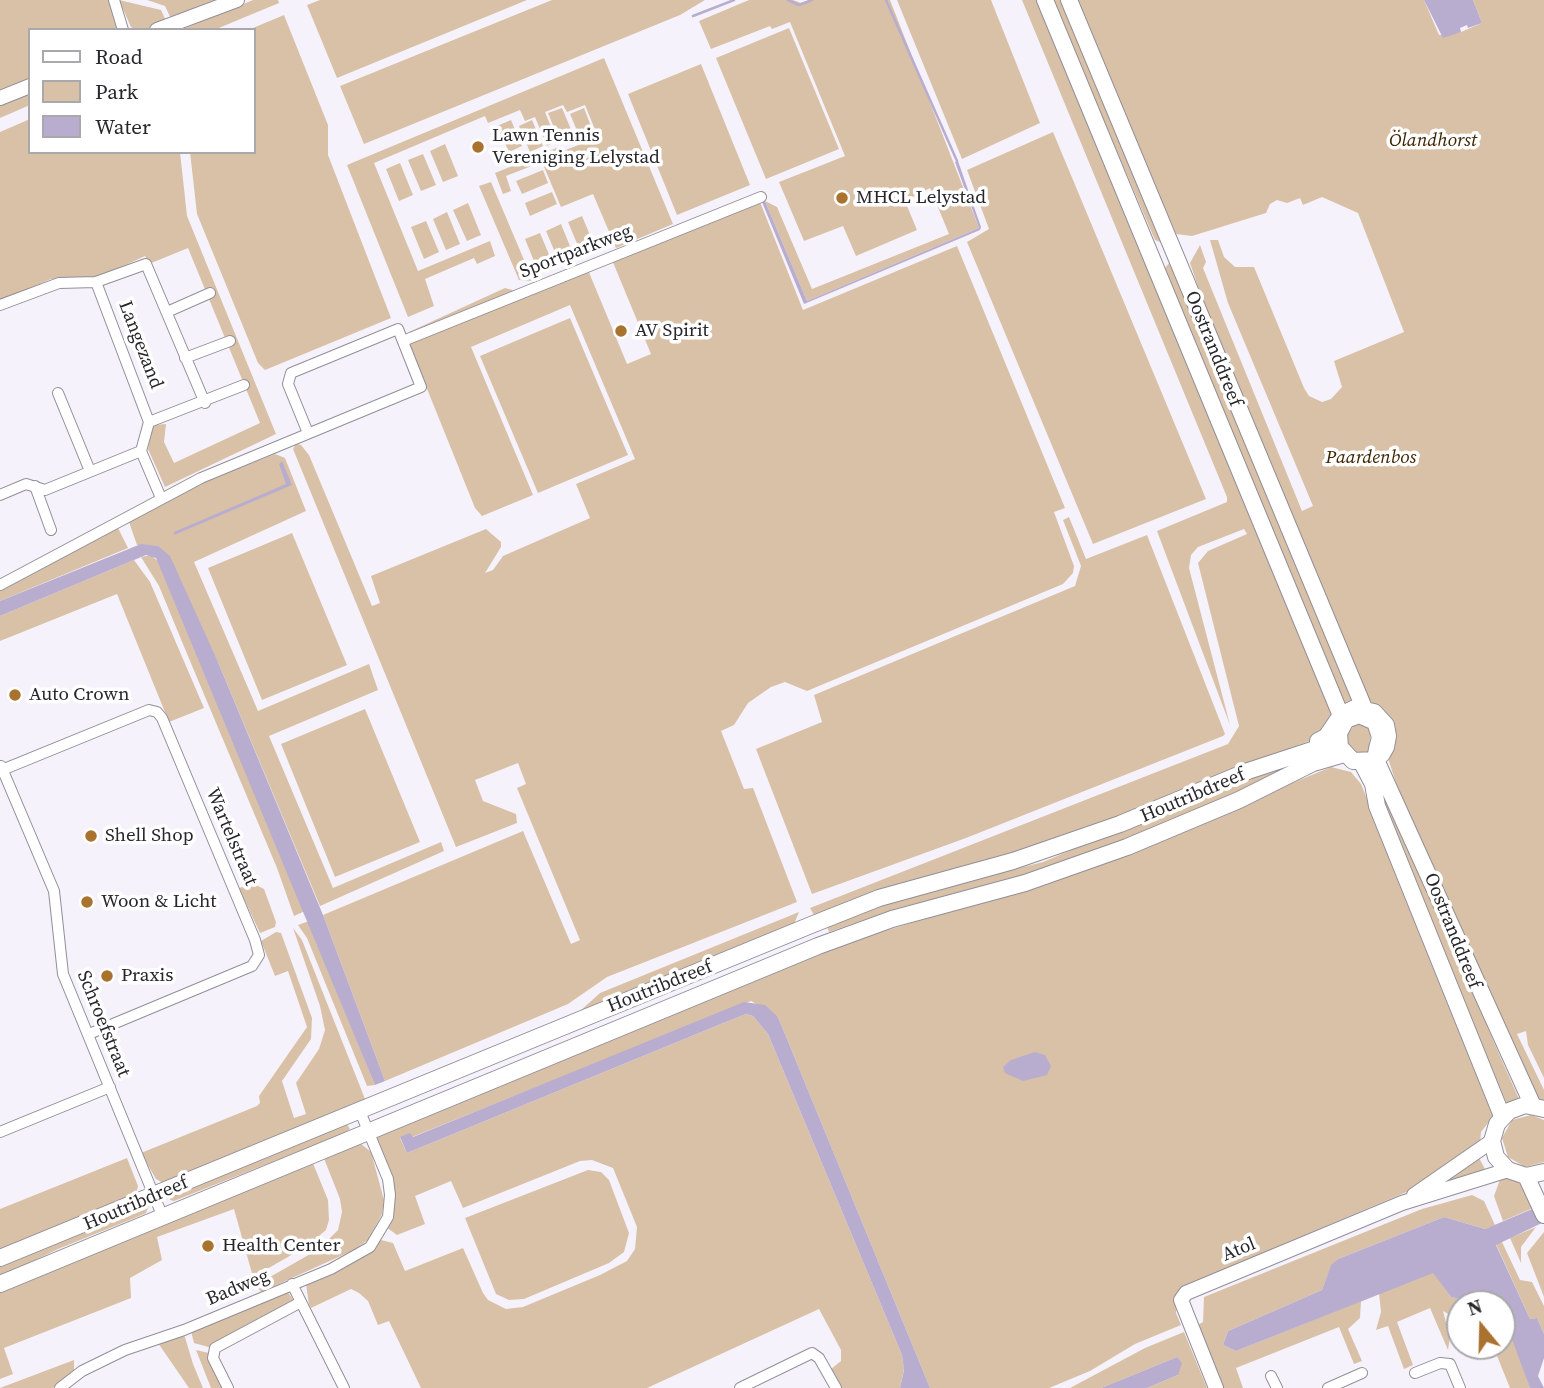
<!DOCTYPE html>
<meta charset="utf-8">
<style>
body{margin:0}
#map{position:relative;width:1544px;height:1388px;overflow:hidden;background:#f6f2fc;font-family:"Source Serif 4",serif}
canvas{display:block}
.legend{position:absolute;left:28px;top:28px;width:228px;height:126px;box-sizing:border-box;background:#fff;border:2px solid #a9a8aa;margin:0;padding:9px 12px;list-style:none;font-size:21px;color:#27262a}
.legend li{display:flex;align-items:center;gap:14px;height:35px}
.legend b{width:35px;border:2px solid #a9a8aa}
.north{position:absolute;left:1446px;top:1290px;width:70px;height:70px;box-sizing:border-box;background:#fff;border:2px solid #a9a8aa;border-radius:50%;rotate:341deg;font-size:19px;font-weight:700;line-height:28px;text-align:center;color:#27262a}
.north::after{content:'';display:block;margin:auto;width:24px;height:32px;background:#a9722e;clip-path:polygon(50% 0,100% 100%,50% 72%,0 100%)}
</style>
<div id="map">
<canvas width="1544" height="1388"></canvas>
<ul class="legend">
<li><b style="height:9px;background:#fff"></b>Road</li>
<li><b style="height:19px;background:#d9c1a7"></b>Park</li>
<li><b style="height:19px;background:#b8adce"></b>Water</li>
</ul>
<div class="north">N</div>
</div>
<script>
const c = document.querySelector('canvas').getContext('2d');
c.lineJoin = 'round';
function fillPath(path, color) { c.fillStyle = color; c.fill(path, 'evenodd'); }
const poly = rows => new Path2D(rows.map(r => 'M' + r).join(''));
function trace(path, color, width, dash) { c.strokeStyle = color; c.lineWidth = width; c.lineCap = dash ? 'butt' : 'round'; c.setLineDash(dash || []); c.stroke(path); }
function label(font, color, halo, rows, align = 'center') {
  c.font = font + ' "Source Serif 4",serif'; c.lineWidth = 7; c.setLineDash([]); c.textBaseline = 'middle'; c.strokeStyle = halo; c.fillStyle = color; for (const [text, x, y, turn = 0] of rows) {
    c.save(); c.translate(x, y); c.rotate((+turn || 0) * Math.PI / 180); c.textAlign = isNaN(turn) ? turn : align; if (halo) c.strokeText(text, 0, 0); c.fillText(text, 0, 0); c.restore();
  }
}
fillPath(poly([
 [0,0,110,0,117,30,30,30,30,80,0,92],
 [119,0,161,10,167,23,148,30,136,30,131,27],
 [147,0,222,0,172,21,165,6],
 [253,0,278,0,279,3,214,30,181,30],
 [320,0,527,0,337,78,307,5],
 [552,0,705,0,680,15,364,144,340,86],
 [749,0,793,0,801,3,809,0,890,0,979,228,807,301,765,201,777,207,812,289,949,234,930,188,905,201,917,230,856,256,843,226,804,241,779,182,845,156,790,22,772,29,770,26,711,49,699,21],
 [897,0,991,0,1040,123,962,159],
 [1022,0,1039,0,1334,714,1319,737,1170,797,1030,851,876,892,814,915,810,908,1228,744,1239,726,1198,563,1208,551,1247,534,1244,529,1198,547,1191,555,1189,568,1230,725,1157,531,1227,502,1227,497],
 [1046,0,1061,0,1165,244,1155,240,1110,135],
 [1076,0,1424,0,1439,35,1461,32,1482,23,1473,0,1544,0,1544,1078,1528,1045,1526,1031,1517,1034,1544,1090,1544,1102,1538,1100,1503,1030,1397,786,1371,706,1217,342,1190,263,1200,245,1206,262,1203,268,1302,511,1313,506,1228,303,1210,240,1218,240,1224,257,1235,267,1254,267,1304,388,1309,396,1322,402,1331,399,1342,387,1334,361,1404,332,1358,213,1322,197,1303,205,1300,198,1287,203,1277,200,1270,204,1266,213,1192,236,1176,234],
 [284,15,328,125,328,155,391,318,265,370,258,363,197,214,190,152,254,152,254,30,248,30],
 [789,28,839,149,766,179,716,58],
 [604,58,673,224,616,248,593,194,561,207,542,162,506,176,511,191,503,194,495,173,559,147,561,152,598,137,585,105,567,112,563,105,545,112,557,142,547,146,535,117,525,121,520,110,488,123,485,116,374,163,418,271,490,241,495,256,477,264,474,258,425,279,434,306,408,317,347,165],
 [701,64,750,185,677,215,628,94],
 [30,91,30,105,0,118,0,103],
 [562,108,573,134,559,140,548,113],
 [584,108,594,134,581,140,570,114],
 [30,119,30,152,180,152,187,216,276,434,165,487,148,449,153,425,166,424,164,442,174,463,260,423,188,248,149,264,145,256,91,281,51,279,0,301,0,132],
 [511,120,522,146,509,152,497,126],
 [532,120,543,146,530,152,519,126],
 [1053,132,1206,499,1093,544,967,242,989,229,967,170],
 [445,144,458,176,443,182,430,151],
 [423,154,436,185,421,191,408,160],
 [400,163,413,195,399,201,386,169],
 [543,170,548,183,522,194,516,181],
 [491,182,533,281,519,280,479,186],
 [552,192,557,204,530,216,525,203],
 [760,202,803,310,957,246,1065,508,1054,512,1074,566,1073,573,1063,584,807,691,785,682,771,687,748,703,734,725,721,731,744,789,753,788,797,902,607,977,568,1004,385,1081,323,915,523,831,571,944,580,940,517,788,526,784,518,763,475,780,483,801,516,814,517,823,456,847,293,449,296,444,301,445,309,455,372,606,380,603,371,576,486,529,501,542,501,547,485,573,493,570,503,556,590,518,576,484,635,459,570,305,471,347,533,495,482,516,475,508,409,344,409,332,505,288,524,293,588,270,627,364,651,354,612,260],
 [468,203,481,235,467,241,453,210],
 [447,212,460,244,446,250,433,219],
 [582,216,595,247,581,253,568,222],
 [426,221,439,252,424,259,411,227],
 [561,224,574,256,559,262,546,231],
 [540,233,553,264,538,271,525,239],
 [1171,261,1357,702,1341,706,1164,269],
 [570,318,628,455,538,493,480,356],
 [275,454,285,458,306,511,194,562,258,711,369,664,378,690,269,736,333,888,441,842,444,851,320,906,218,662,158,546,137,545,129,522,200,484],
 [1069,517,1086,559,1147,535,1225,734,1223,736,966,838,812,894,756,749,822,722,814,695,1075,586,1081,566,1063,520],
 [118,528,128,548,0,601,0,590],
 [292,533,347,665,262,700,208,568],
 [151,555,160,563,305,911,294,916,277,868,190,661,159,586,141,557],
 [134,560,150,582,204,708,169,722,117,594,0,641,0,616],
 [365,709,420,842,335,877,281,744],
 [1356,723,1363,723,1371,730,1368,755,1361,756,1349,749,1346,736],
 [1328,754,1158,828,1030,874,895,909,829,932,826,924,896,899,1043,862,1234,781],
 [1376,766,1499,1054,1519,1099,1507,1104,1498,1084,1386,815],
 [1331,767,1351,772,1361,784,1495,1114,1481,1132,1480,1143,1423,1185,1194,1282,1177,1300,1176,1313,1181,1325,1135,1344,1090,1371,1049,1388,930,1388,778,1017,751,1001,412,1137,400,1138,407,1153,721,1024,746,1014,753,1016,768,1034,902,1355,904,1369,900,1388,841,1388,831,1369,841,1361,841,1350,819,1309,647,1388,421,1388,389,1321,378,1325,368,1301,359,1293,351,1289,311,1308,309,1304,306,1284,368,1254,381,1240,393,1243,405,1271,463,1248,483,1293,488,1300,506,1309,523,1307,600,1275,627,1261,635,1249,637,1227,613,1168,592,1160,580,1161,463,1208,451,1181,415,1196,425,1224,397,1235,386,1227,393,1209,377,1136,834,946,1060,879],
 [254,884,264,889,276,922,275,927,260,933,239,888],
 [799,912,794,924,580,1011,600,993],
 [309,921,375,1085,367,1086,307,938,298,925],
 [293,928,302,940,365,1099,163,1183,156,1179,141,1153,257,1106,260,1103,259,1096,307,1027,288,971,275,976,261,941,276,932,281,933,312,1018,311,1039,282,1081,294,1118,306,1114,296,1083,319,1049,325,1030,320,1006],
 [1531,1115,1544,1120,1544,1162,1525,1167,1508,1157,1502,1138,1512,1120],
 [346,1123,350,1129,342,1134,174,1201,170,1200,170,1194],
 [360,1143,371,1152,384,1200,382,1214,368,1240,354,1250,261,1292,256,1285,319,1249,338,1230,342,1212,340,1199,323,1156],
 [1477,1154,1487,1173,1436,1189],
 [127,1158,138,1186,136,1194,0,1252,0,1209],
 [312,1161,328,1200,329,1220,326,1230,307,1246,253,1277,234,1209,157,1237,162,1260,130,1278,131,1298,4,1348,13,1374,0,1379,0,1290],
 [588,1170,601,1172,609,1180,629,1233,624,1252,609,1263,524,1299,509,1300,496,1294,465,1218],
 [1501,1177,1522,1182,1533,1208,1503,1221,1494,1196],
 [1472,1195,1484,1201,1495,1225,1485,1229,1444,1217,1338,1259,1331,1266,1322,1290,1228,1331,1223,1345,1236,1351,1361,1301,1360,1318,1348,1329,1362,1361,1354,1364,1339,1327,1236,1368,1243,1388,1223,1388,1196,1326,1203,1322,1204,1297,1422,1209],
 [149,1205,146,1213,137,1217,58,1249,0,1277,0,1264],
 [1536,1227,1521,1247,1521,1263,1510,1238],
 [1544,1232,1544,1297,1527,1253],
 [1502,1242,1520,1280,1532,1282,1544,1306,1544,1334,1537,1318,1530,1319,1496,1244],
 [1433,1272,1451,1297,1482,1304,1460,1304,1460,1321,1443,1311,1450,1337,1448,1350,1430,1308,1397,1322,1413,1365,1404,1369,1388,1326,1376,1330,1381,1312,1379,1293],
 [287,1291,294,1301,212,1348,194,1343,191,1331],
 [1502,1312,1510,1326,1530,1388,1510,1388,1493,1346,1502,1346],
 [1184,1332,1207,1388,1147,1388,1178,1375,1177,1357,1101,1388,1070,1388,1145,1348],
 [184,1334,193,1364,203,1388,189,1388,158,1343],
 [196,1350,209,1353,225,1388,211,1388],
 [74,1360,74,1370,53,1388,0,1388]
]), '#d9c1a7');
fillPath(poly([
 [1424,0,1473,0,1482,23,1468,28,1467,25,1460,28,1461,32,1443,38],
 [958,161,981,227,980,230,804,304,762,202,765,201,807,301,979,228,955,162],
 [282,461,292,485,174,535,174,532,286,484,279,464],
 [141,544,158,546,170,556,218,662,323,915,385,1081,375,1085,156,558,146,555,0,616,0,601],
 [744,1002,765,1005,778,1017,930,1388,900,1388,904,1370,902,1355,768,1034,753,1016,746,1014,721,1024,407,1153,400,1137,410,1133,413,1137],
 [1035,1052,1045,1055,1051,1066,1047,1075,1023,1081,1005,1073,1003,1067,1011,1060],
 [1544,1204,1544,1222,1496,1245,1530,1319,1537,1318,1544,1334,1544,1358,1538,1376,1544,1388,1530,1388,1502,1312,1502,1304,1482,1304,1451,1297,1433,1273,1236,1351,1223,1345,1228,1331,1322,1290,1331,1265,1338,1259,1444,1217,1485,1229],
 [1177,1357,1182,1363,1178,1375,1147,1388,1101,1388]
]), '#b8adce');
trace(poly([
 [788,0,799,5,812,0],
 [886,0,957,161],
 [693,16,734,0]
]), '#b8adce', 2.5);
const minor = poly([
 [114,0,123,30],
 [96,282,149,422],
 [0,305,59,283,96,282,146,264,205,403],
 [167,312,210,293],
 [403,341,761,197],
 [185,358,230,341],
 [58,393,90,471],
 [35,486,51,530],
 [0,495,26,484,45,490,141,451],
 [161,498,141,451,149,422,244,385],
 [0,585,201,478,421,387,398,329,291,373,288,384,308,433],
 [1,766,54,891,63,974,162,1215],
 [2,770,149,710,157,712,162,718,255,940,259,955,252,966,89,1034],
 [0,1132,110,1087],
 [292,1284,344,1388],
 [1415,1373,1440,1363,1450,1364,1460,1388],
 [1271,1376,1277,1388],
 [60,1388,82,1371,125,1350,184,1330,331,1269,370,1247,388,1217,390,1195,388,1179,359,1109],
 [228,1388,213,1358,215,1348,301,1302],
 [740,1388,812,1353,819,1358,836,1388],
 [1328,1388,1362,1373]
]);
const tertiary = poly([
 [157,30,237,0],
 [0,98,30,86],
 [1414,1195,1492,1141],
 [1216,1388,1181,1300,1186,1293,1402,1203,1508,1170]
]);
const secondary = poly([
 [1045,0,1344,723],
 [1069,0,1364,708],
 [1318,741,1326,737,1341,715,1355,708,1374,712,1386,725,1388,736,1386,747,1382,754,1377,759,1374,760,1353,761,1340,747,1339,733,1346,720,1359,715,1375,722,1380,737,1377,749,1376,754,1377,759,1377,762,1533,1106],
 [1362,763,1373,784,1377,806,1502,1116],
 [1544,1109,1525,1105,1509,1111,1497,1124,1492,1141,1496,1157,1508,1170,1526,1176,1544,1172],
 [1526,1176,1544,1215],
 [0,1258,811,925,879,898,1013,861,1120,824,1248,771,1324,746,1338,737],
 [0,1284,818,946,892,919,1025,883,1127,847,1239,800,1313,763,1344,754]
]);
trace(minor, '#928f98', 12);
trace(tertiary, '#928f98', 16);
trace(secondary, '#928f98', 18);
trace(minor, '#fff', 10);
trace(tertiary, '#fff', 14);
trace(secondary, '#fff', 16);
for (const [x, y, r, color] of [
 [478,147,7,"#a9722e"],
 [842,198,7,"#a9722e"],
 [621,331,7,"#a9722e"],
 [15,695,7,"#a9722e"],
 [91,836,7,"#a9722e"],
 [87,902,7,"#a9722e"],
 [107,976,7,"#a9722e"],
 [208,1246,7,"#a9722e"]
]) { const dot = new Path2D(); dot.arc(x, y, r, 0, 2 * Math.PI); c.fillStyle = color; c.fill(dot); trace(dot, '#fff', 2.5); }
label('19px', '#27262a', '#fff', [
 ["Lawn Tennis",492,136],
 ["Vereniging Lelystad",492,158],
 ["MHCL Lelystad",856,198],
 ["AV Spirit",635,331],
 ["Auto Crown",29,695],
 ["Shell Shop",105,836],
 ["Woon & Licht",101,902],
 ["Praxis",121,976],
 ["Health Center",222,1246]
], 'left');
label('italic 19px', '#3e2401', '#fff', [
 ["Ölandhorst",1433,141],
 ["Paardenbos",1371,458]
]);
label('19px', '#27262a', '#fff', [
 ["Sportparkweg",576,252,-21],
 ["Langezand",140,345,69],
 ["Oostranddreef",1213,349,68],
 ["Houtribdreef",1193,796,-23],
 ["Wartelstraat",231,837,67],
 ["Oostranddreef",1452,931,68],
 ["Houtribdreef",660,987,-22],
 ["Schroefstraat",103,1024,68],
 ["Houtribdreef",136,1204,-23],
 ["Atol",1239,1250,-22],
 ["Badweg",238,1288,-23]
]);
</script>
